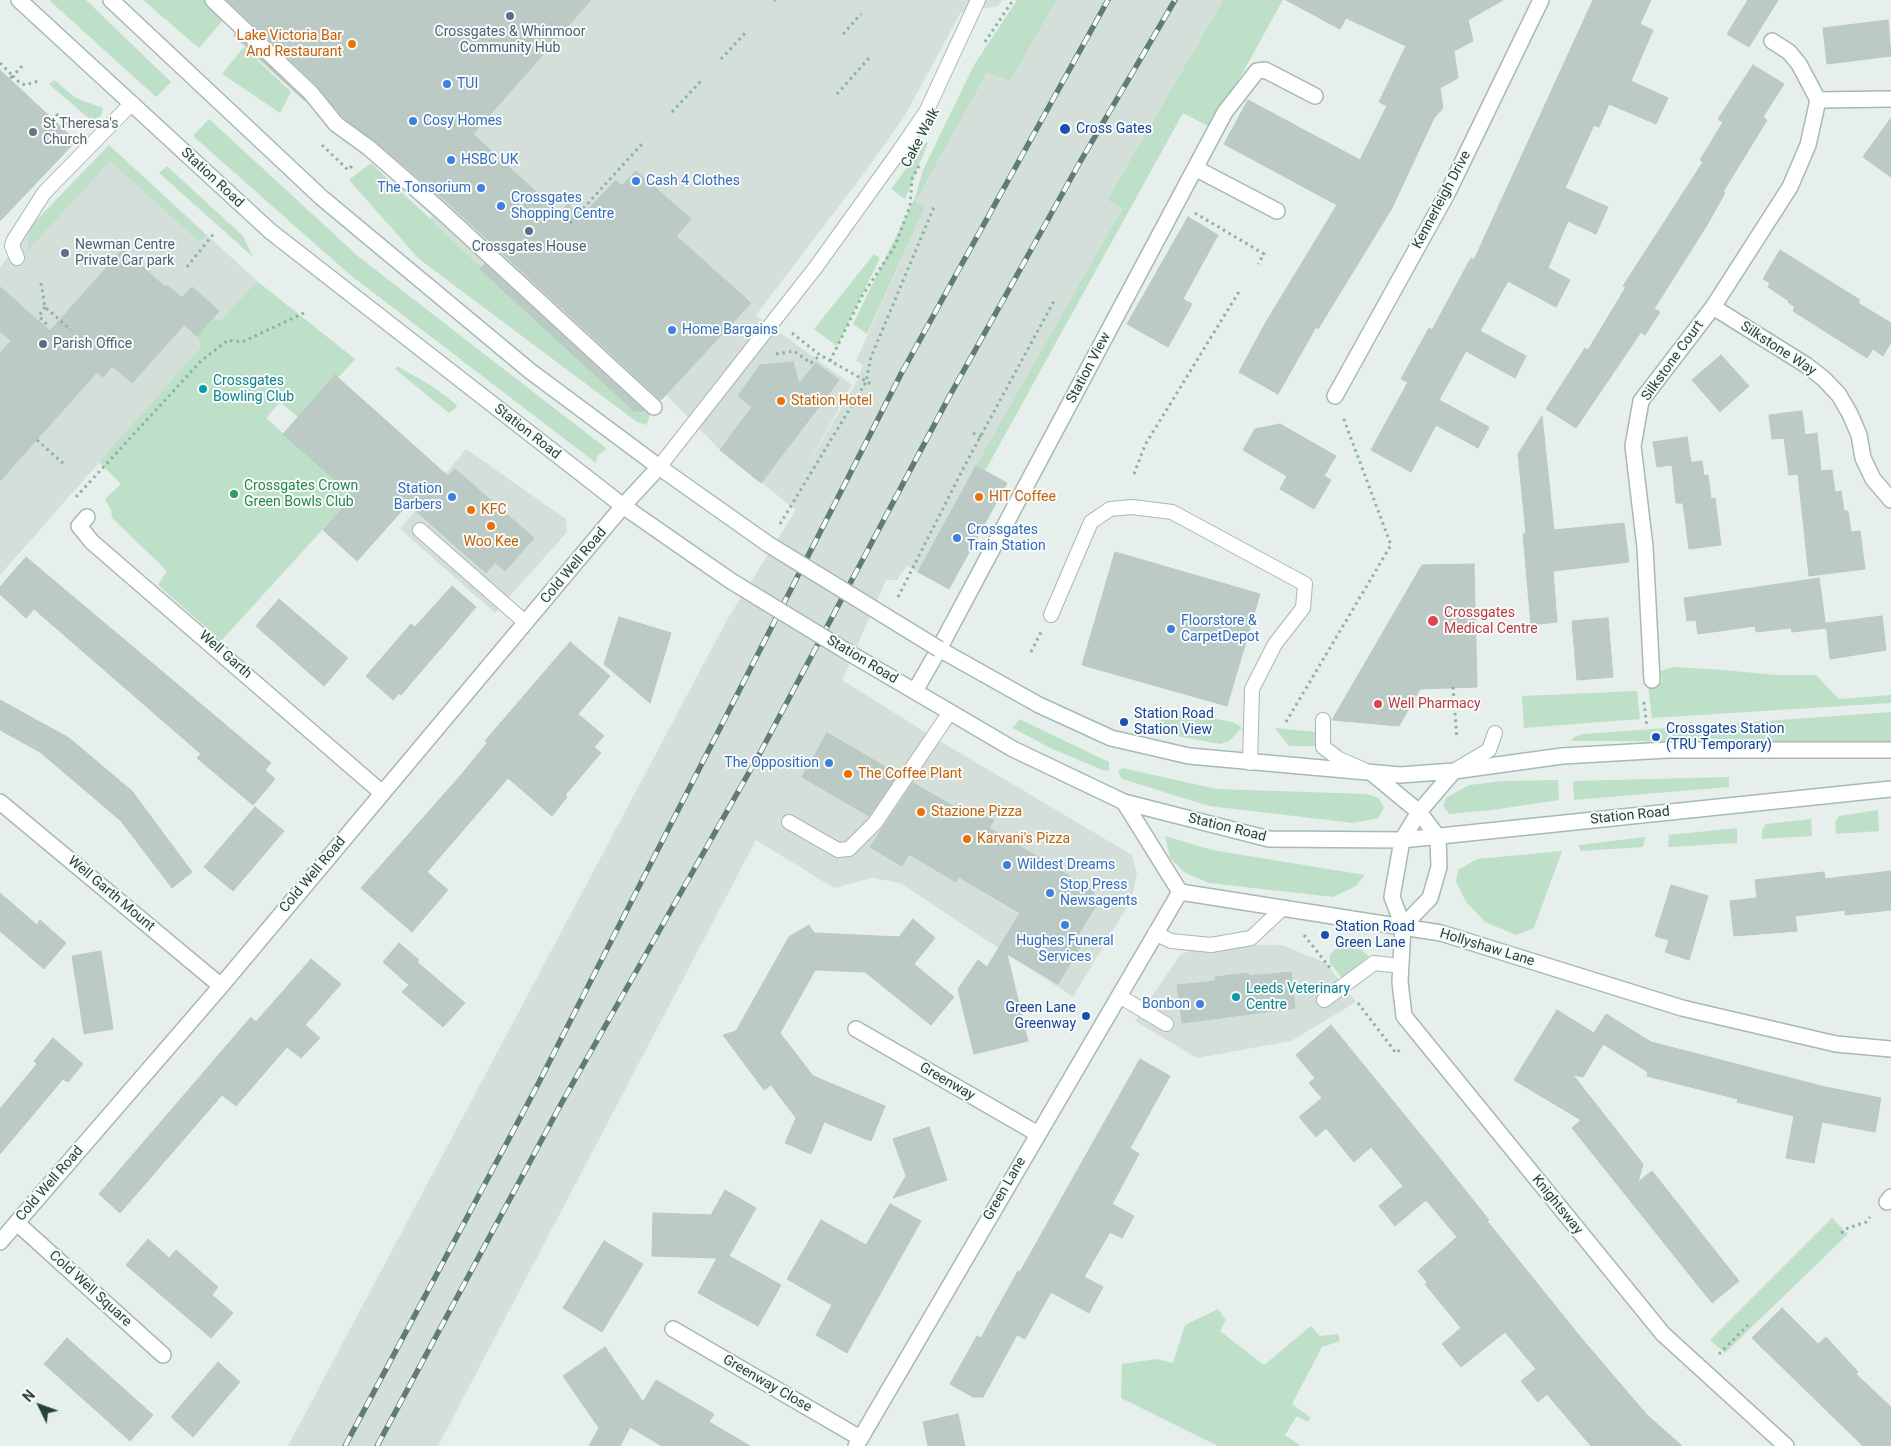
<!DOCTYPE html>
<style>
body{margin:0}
#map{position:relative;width:1891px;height:1446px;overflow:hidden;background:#e6efeb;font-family:Roboto,sans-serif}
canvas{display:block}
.north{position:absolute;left:15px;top:1381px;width:50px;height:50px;-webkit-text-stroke:4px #f7fbf9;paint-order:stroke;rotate:312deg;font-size:14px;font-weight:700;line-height:20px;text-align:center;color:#24423a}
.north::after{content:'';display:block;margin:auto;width:18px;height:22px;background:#24423a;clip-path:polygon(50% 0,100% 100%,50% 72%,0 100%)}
</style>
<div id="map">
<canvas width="1891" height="1446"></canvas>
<div class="north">N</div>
</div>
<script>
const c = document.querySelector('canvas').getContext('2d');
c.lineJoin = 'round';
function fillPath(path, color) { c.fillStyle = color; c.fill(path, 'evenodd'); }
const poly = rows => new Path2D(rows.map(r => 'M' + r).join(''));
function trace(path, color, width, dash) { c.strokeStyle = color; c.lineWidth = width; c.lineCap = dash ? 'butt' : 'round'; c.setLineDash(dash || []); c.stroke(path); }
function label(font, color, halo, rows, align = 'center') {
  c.font = font + ' Roboto,sans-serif'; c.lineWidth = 4; c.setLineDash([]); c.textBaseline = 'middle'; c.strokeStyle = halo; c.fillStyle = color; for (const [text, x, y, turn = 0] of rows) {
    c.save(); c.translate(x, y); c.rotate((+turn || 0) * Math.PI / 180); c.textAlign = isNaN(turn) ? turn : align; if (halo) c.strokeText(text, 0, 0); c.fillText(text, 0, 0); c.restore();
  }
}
fillPath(poly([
 [200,0,1002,0,998,6,961,12,904,117,865,172,756,315,852,385,805,470,857,381,863,365,856,361,925,207,914,203,987,73,1010,81,1057,0,1223,0,1107,200,1122,209,918,572,907,566,897,580,886,580,842,680,933,737,1132,855,1137,874,1131,900,1073,997,900,883,872,878,834,888,756,840,438,1446,288,1446,728,618,796,510,720,450,666,395,651,411,634,411,480,269,481,267,430,219,432,216,234,36,236,33],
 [109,145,257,281,218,323,214,317,197,336,201,347,0,575,0,268,29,228],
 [466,449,566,519,567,532,495,613,400,529],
 [1211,945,1282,945,1326,963,1356,1002,1291,1041,1197,1058,1135,1021,1181,954]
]), '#d4dfda');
fillPath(poly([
 [49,0,86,0,171,82,156,97],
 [143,0,208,0,226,17,199,48],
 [1017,0,1057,0,1010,81,987,73,915,202,925,207,867,334,853,324,915,198,923,170,974,65],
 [1223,0,1283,0,1212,128,1183,113,985,471,976,466,1122,209,1107,200],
 [244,47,291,92,280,113,222,74],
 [54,80,76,98,103,108,101,116,92,121,49,84],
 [209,119,359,257,607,449,597,456,596,463,349,274,193,136],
 [926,142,928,143,905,199,891,189],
 [109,145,206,235,200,242,110,161,28,250,29,228],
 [371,163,481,267,480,269,634,411,651,411,647,425,637,422,419,259,349,180],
 [167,166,243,236,253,257,159,173],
 [874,254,880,258,837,346,814,329],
 [257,281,355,359,338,378,335,375,298,417,280,402,266,418,353,496,221,641,158,585,167,571,112,518,111,510,105,499,121,484,99,462,201,347,197,336,214,317,219,322],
 [397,366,432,386,457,405,456,408,449,413,395,369],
 [1673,667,1723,670,1776,675,1816,675,1839,699,1891,695,1891,703,1652,718,1648,686,1662,682,1661,671],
 [1637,691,1640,719,1524,728,1522,696],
 [1178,710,1235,723,1242,728,1229,741,1220,744,1155,732,1153,728,1163,715],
 [1891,712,1891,742,1571,741,1574,737,1583,734],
 [1019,719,1109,762,1109,770,1105,771,1050,748,1013,728],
 [1275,728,1316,732,1317,746,1289,746],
 [1122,768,1217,789,1367,794,1379,798,1384,808,1378,818,1353,823,1209,806,1122,779,1118,772],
 [1729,777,1729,787,1574,800,1573,781],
 [1558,780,1559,800,1492,810,1449,814,1443,806,1446,798,1469,785,1504,781],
 [1878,810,1879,831,1836,834,1835,822,1839,816],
 [1811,819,1812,836,1762,839,1762,830,1766,824],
 [1737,828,1737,843,1668,847,1669,835],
 [1165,836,1212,850,1365,875,1356,886,1333,897,1209,883,1185,873,1170,858],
 [1645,837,1643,847,1580,851,1579,845],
 [1562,851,1534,928,1516,935,1485,922,1466,902,1456,882,1458,870,1477,859],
 [1346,946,1360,949,1369,956,1342,978,1330,963,1330,955,1335,949],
 [1832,1218,1848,1234,1725,1353,1710,1340],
 [1218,1309,1226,1320,1220,1331,1264,1365,1311,1326,1320,1336,1338,1334,1340,1341,1322,1347,1292,1404,1310,1417,1308,1422,1297,1416,1285,1435,1301,1446,1218,1446,1121,1398,1122,1364,1157,1359,1173,1363,1185,1325]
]), '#bfe0c8');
const building = poly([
 [227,0,591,0,473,134,559,213,568,204,581,217,616,180,622,186,636,171,691,219,676,236,751,303,661,400,446,201,375,141,343,117,318,86,227,0],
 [1286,0,1503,0,1468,20,1473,41,1454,51,1458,78,1440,88,1443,108,1434,118,1392,208,1318,329,1316,327,1278,394,1239,372,1266,322,1337,205,1224,144,1248,100,1360,160,1387,106,1379,102,1406,46,1346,18,1340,29,1286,0],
 [1593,0,1651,0,1640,24,1653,30,1631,81,1668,98,1656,124,1609,104,1599,127,1594,125,1565,188,1608,207,1596,234,1568,221,1548,268,1570,280,1556,307,1508,281,1480,331,1526,356,1515,378,1466,351,1439,400,1489,427,1478,448,1436,425,1411,472,1371,450,1408,382,1401,379,1429,328,1432,330,1471,258,1474,260,1593,0],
 [1748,0,1778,0,1749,47,1727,34,1748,0],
 [1888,20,1891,56,1827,64,1823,28,1888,20],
 [235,34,304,99,305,101,234,36,235,34],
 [1753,65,1784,84,1763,117,1767,120,1723,192,1725,193,1707,225,1654,309,1660,312,1645,335,1641,332,1576,428,1546,409,1585,348,1588,350,1626,287,1623,286,1703,162,1700,160,1723,122,1718,119,1753,65],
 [0,70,76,141,0,221,0,70],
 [1891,118,1891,177,1863,157,1891,118],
 [1188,217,1218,235,1183,299,1192,304,1168,347,1127,324,1188,217],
 [123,249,165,287,167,285,182,298,192,287,219,311,197,336,184,325,132,383,112,366,103,377,97,372,0,481,0,353,11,341,0,331,0,287,50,331,123,249],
 [1780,250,1860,300,1858,303,1891,323,1891,342,1883,356,1873,349,1867,358,1793,311,1795,307,1788,302,1789,301,1768,287,1770,283,1763,279,1780,250],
 [485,264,644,411,634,411,480,269,485,264],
 [1721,355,1749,386,1720,412,1692,380,1721,355],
 [793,362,799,384,816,363,839,380,761,483,720,450,752,407,738,396,760,365,793,362],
 [335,375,448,476,455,469,534,538,505,571,495,562,486,573,408,504,357,561,323,530,353,496,283,434,335,375],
 [1802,411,1805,435,1817,433,1821,471,1832,470,1835,492,1841,491,1844,511,1848,511,1851,532,1860,531,1865,569,1809,576,1798,474,1789,475,1784,438,1772,439,1769,415,1802,411],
 [1542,416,1554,530,1624,523,1629,562,1553,571,1557,622,1531,625,1523,534,1526,534,1518,454,1542,416],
 [1280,424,1336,456,1324,476,1331,480,1314,509,1280,489,1287,476,1243,450,1255,429,1280,424],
 [1687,437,1691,463,1687,463,1702,461,1704,476,1708,475,1711,499,1715,498,1721,545,1689,549,1683,503,1676,503,1672,465,1657,467,1653,442,1687,437],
 [976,466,1007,483,949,589,918,572,976,466],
 [1115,552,1260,594,1227,706,1082,665,1115,552],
 [26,557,271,763,265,770,275,779,253,805,197,758,201,754,34,609,26,618,0,594,0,587,26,557],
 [1474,564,1477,687,1420,689,1399,726,1332,720,1422,565,1474,564],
 [1819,578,1826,628,1792,632,1791,628,1756,632,1755,626,1698,634,1696,620,1687,621,1684,598,1819,578],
 [452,586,476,607,401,695,399,693,393,700,366,676,411,624,415,627,452,586],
 [279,599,348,658,324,686,256,626,279,599],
 [1882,616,1886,650,1830,659,1826,623,1882,616],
 [619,617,671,633,650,703,604,664,619,617],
 [1608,618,1613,677,1577,680,1572,621,1608,618],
 [570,642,610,676,578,714,604,736,594,747,601,753,565,795,567,797,552,816,508,778,427,872,448,890,412,932,361,888,461,775,487,743,485,741,570,642],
 [0,700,69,738,132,791,192,872,172,888,121,821,40,752,0,730,0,700],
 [827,733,898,774,869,816,802,777,827,733],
 [913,783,967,814,971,807,994,820,989,828,1093,890,1095,907,1073,943,1080,947,1058,984,1007,954,1028,1041,974,1054,958,989,978,960,987,967,1020,913,959,877,956,882,909,854,902,866,870,847,913,783],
 [255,807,284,831,233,891,204,867,255,807],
 [1891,871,1891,910,1845,915,1845,910,1795,916,1797,931,1734,936,1730,901,1757,898,1755,880,1824,872,1825,879,1891,871],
 [1671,885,1708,896,1689,960,1665,952,1669,940,1655,936,1671,885],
 [0,893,37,925,40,920,66,943,44,969,0,931,0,893],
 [913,919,935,938,914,964,954,997,931,1025,865,972,815,970,780,1033,813,1076,885,1106,871,1141,824,1122,811,1154,785,1143,796,1118,771,1085,764,1090,723,1035,736,1031,789,937,809,925,814,933,899,937,913,919],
 [399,943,419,960,417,962,465,1003,443,1027,402,992,409,985,383,962,399,943],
 [101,951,113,1029,84,1034,72,956,101,951],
 [311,959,341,984,305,1025,320,1038,301,1058,287,1047,236,1106,222,1095,120,1213,99,1194,251,1017,256,1022,311,959],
 [1291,972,1295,1008,1182,1023,1177,985,1216,981,1215,977,1248,973,1249,976,1291,972],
 [1557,1010,1594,1033,1606,1014,1651,1042,1825,1087,1881,1098,1875,1132,1822,1122,1814,1163,1786,1158,1794,1116,1737,1102,1738,1099,1647,1076,1648,1072,1603,1044,1583,1077,1573,1075,1643,1164,1638,1182,1652,1171,1739,1281,1712,1303,1572,1128,1581,1120,1514,1080,1557,1010],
 [1331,1025,1442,1161,1489,1220,1487,1221,1582,1339,1647,1415,1682,1446,1591,1446,1547,1394,1538,1402,1521,1381,1536,1369,1505,1332,1461,1367,1442,1344,1461,1328,1425,1284,1427,1282,1418,1271,1457,1237,1426,1200,1395,1226,1379,1206,1403,1186,1371,1147,1354,1162,1326,1128,1316,1137,1299,1117,1322,1098,1309,1083,1315,1078,1296,1055,1331,1025],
 [53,1038,83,1064,68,1082,63,1079,0,1154,0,1109,37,1064,34,1061,53,1038],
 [1140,1059,1170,1076,1130,1148,1139,1154,1112,1204,1134,1216,1122,1238,1110,1232,1084,1277,1103,1287,1089,1313,1051,1292,1025,1339,1017,1335,983,1397,973,1397,950,1384,977,1336,981,1338,1018,1271,1020,1272,1140,1059],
 [929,1127,947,1180,893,1198,906,1176,893,1139,929,1127],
 [725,1190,756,1208,729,1256,781,1285,758,1326,698,1293,717,1258,652,1256,653,1213,711,1215,725,1190],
 [890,1204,921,1221,847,1353,816,1335,832,1305,787,1279,821,1220,866,1245,890,1204],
 [148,1239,169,1258,176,1250,218,1287,212,1295,233,1313,211,1338,126,1265,148,1239],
 [604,1241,643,1264,602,1332,563,1308,604,1241],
 [1782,1308,1818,1344,1826,1337,1858,1372,1856,1374,1891,1407,1891,1446,1863,1446,1752,1338,1782,1308],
 [67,1338,153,1415,130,1441,44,1364,67,1338],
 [605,1347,643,1402,656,1380,714,1414,709,1422,750,1446,662,1446,630,1427,620,1446,589,1446,599,1428,563,1376,605,1347],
 [218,1362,240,1382,193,1437,171,1417,218,1362],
 [958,1414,965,1446,928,1446,923,1422,958,1414]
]);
fillPath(building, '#bbcac4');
trace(building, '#b8c9c2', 1);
const service = poly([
 [17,258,12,246,14,240,44,193,132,103],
 [659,467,816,267,900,150,926,112,978,0],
 [420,530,526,623],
 [1051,615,1091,522,1110,509,1132,507,1172,512,1305,584,1303,608,1275,644,1252,689,1250,763],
 [1323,720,1323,747,1339,759,1364,770],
 [1457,769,1489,750,1495,733],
 [789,822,838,850,849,849,875,823,950,712],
 [1155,933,1171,941,1211,945,1251,938,1282,909],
 [1119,996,1166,1024],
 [1324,1000,1374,963,1400,966]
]);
const pedestrian = poly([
 [213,0,311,93,336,124,369,148,439,209,654,407]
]);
const minor = poly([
 [1772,41,1789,52,1799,64,1818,100,1891,99],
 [1195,168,1277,211],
 [1713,307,1806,365,1824,379,1839,395,1850,414,1859,435,1863,458,1873,479,1891,500],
 [1335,396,1448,192,1541,0],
 [87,517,79,526,92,542,381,792],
 [939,649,1225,112,1257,71,1265,70,1315,96],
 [1652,680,1645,547,1633,446,1641,401,1713,307,1790,187,1808,145,1818,100],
 [0,802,221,986],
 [1124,802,1180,892],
 [1403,926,1400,982,1404,1016,1663,1334,1786,1446],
 [856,1029,1038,1134],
 [1887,1202,1891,1197],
 [17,1223,163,1355],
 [0,1242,221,986,623,506],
 [673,1329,860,1438]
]);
const tertiary = poly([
 [856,1446,1180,892,1441,933,1682,1008,1836,1044,1891,1049]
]);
const secondary = poly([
 [19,0,270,231,623,506,731,581],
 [111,0,322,198,530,371,659,467,768,544],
 [623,506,659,467],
 [851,654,1013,749,1124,802,1269,839,1402,840,1891,789],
 [915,691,939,649,1039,705,1111,738,1189,756,1400,775,1454,771,1562,756,1667,750,1891,750],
 [1373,774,1419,812,1438,837,1439,867,1430,898,1403,926,1392,897,1402,840,1419,812,1454,771]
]);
trace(service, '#a8b8b2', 16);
trace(pedestrian, '#a8b8b2', 18);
trace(minor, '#a8b8b2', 18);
trace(tertiary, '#a8b8b2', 18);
trace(secondary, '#a4bbb3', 18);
trace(poly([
 [774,1,775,0],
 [843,34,861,14],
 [985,42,1013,0],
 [721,59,747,31],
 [0,63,13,76,9,79],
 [22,66,13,76,19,82,25,85,38,81],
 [837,94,870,57],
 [672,112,703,79],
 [52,119,56,114,70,127,76,128],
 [322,145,348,170,353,165],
 [1195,213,1264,254,1258,264],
 [570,223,642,144],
 [187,267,215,232],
 [41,283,45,307,71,330],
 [45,307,39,316,47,325,46,327],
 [792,333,820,355,871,384],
 [776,354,794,351,811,363,820,355],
 [830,361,862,296,895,246,910,206,912,179,920,164],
 [973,433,981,437],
 [37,440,66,466],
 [1134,474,1145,445,1240,290],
 [76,497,201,361,228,340,242,342,304,313],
 [780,524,866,382,871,357,934,207],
 [898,597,965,465,1054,301],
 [1031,652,1041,632],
 [1453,687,1457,739],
 [1644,702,1647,728],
 [1286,722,1391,545,1343,417],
 [1304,935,1331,969],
 [1358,1003,1396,1053,1401,1049],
 [1841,1233,1848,1228,1866,1222,1870,1217],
 [1719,1354,1748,1325]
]), '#86b3a5', 3, [2.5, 4]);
trace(service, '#fff', 14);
trace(pedestrian, '#fff', 15);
trace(minor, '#fff', 15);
trace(tertiary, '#fff', 15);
trace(secondary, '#fff', 15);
const rail = poly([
 [345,1446,535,1090,901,374,1108,0],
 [377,1446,561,1104,760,753,949,397,1080,162,1175,0]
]);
trace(rail, '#5f7d75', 5.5);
trace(rail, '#f7fbf9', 4, [11]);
const secondaryBridge = poly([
 [768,544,939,649],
 [731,581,851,654]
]);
trace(secondaryBridge, '#a4bbb3', 18, []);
trace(secondaryBridge, '#fff', 15);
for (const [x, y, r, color] of [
 [510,16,5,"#5c6f8a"],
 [352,44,5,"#e8710a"],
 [447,84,5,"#3f7fe0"],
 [413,121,5,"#3f7fe0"],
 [1065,129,6,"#1a4fb4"],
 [33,132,5,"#6b7280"],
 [451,160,5,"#3f7fe0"],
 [636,181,5,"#3f7fe0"],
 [481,188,5,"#3f7fe0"],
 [501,206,5,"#3f7fe0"],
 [529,231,5,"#5c6f8a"],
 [65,253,5,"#5c6f8a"],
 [672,330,5,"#3f7fe0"],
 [43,344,5,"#5c6f8a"],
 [203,389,5,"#0f9aa8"],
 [781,401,5,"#e8710a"],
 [234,494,5,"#2e9e5b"],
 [452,497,5,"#3f7fe0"],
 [979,497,5,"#e8710a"],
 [471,510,5,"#e8710a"],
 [491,526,5,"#e8710a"],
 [957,538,5,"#3f7fe0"],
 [1433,621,6,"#e0444e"],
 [1171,629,5,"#3f7fe0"],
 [1378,704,5,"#e0444e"],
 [1124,722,5,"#1a4fb4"],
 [1656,737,5,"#1a4fb4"],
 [829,763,5,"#3f7fe0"],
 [848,774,5,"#e8710a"],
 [921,812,5,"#e8710a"],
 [967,839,5,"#e8710a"],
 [1007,865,5,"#3f7fe0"],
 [1050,893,5,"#3f7fe0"],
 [1065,925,5,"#3f7fe0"],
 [1325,935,5,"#1a4fb4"],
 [1236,997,5,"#0f9aa8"],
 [1200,1004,5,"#3f7fe0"],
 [1086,1016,5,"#1a4fb4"]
]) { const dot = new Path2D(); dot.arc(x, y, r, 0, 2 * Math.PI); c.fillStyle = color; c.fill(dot); trace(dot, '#f7fbf9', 2); }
label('14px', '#4e5e75', '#f7fbf9', [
 ["Crossgates & Whinmoor",510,32],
 ["Community Hub",510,48],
 ["Newman Centre",75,245,"left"],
 ["Private Car park",75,261,"left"],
 ["Crossgates House",529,247],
 ["Parish Office",53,344,"left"]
]);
label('14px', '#c56008', '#f7fbf9', [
 ["Lake Victoria Bar",342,36,"right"],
 ["And Restaurant",342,52,"right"],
 ["Station Hotel",791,401],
 ["HIT Coffee",989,497],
 ["KFC",481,510],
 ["Woo Kee",491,542,"center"],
 ["The Coffee Plant",858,774],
 ["Stazione Pizza",931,812],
 ["Karvani's Pizza",977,839]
], 'left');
label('14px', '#366cbe', '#f7fbf9', [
 ["TUI",457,84],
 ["Cosy Homes",423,121],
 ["HSBC UK",461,160],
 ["Cash 4 Clothes",646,181],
 ["The Tonsorium",471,188,"right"],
 ["Crossgates",511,198],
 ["Shopping Centre",511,214],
 ["Home Bargains",682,330],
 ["Station",442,489,"right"],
 ["Barbers",442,505,"right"],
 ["Crossgates",967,530],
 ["Train Station",967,546],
 ["Floorstore &",1181,621],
 ["CarpetDepot",1181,637],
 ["The Opposition",819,763,"right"],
 ["Wildest Dreams",1017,865],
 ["Stop Press",1060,885],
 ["Newsagents",1060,901],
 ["Hughes Funeral",1065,941,"center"],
 ["Services",1065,957,"center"],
 ["Bonbon",1190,1004,"right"]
], 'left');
label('14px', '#5b616d', '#f7fbf9', [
 ["St Theresa's",43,124],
 ["Church",43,140]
], 'left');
label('14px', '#164399', '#f7fbf9', [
 ["Cross Gates",1076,129],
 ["Station Road",1134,714],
 ["Station View",1134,730],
 ["Crossgates Station",1666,729],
 ["(TRU Temporary)",1666,745],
 ["Station Road",1335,927],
 ["Green Lane",1335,943],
 ["Green Lane",1076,1008,"right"],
 ["Greenway",1076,1024,"right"]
], 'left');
label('14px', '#24423a', '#f7fbf9', [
 ["Cake Walk",921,138,-62],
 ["Station Road",212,178,43],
 ["Kennerleigh Drive",1442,200,-62],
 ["Silkstone Way",1778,349,33],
 ["Silkstone Court",1673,361,-54],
 ["Station View",1089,368,-62],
 ["Station Road",527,432,38],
 ["Cold Well Road",574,566,-50],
 ["Well Garth",225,655,41],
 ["Station Road",862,660,31],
 ["Station Road",1630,816,-6],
 ["Station Road",1227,828,14],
 ["Cold Well Road",313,875,-50],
 ["Well Garth Mount",111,894,40],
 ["Hollyshaw Lane",1487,948,17],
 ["Greenway",947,1082,30],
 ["Cold Well Road",50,1184,-49],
 ["Green Lane",1005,1189,-60],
 ["Knightsway",1557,1205,51],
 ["Cold Well Square",90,1289,42],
 ["Greenway Close",767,1384,30]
]);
label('14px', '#0d838f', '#f7fbf9', [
 ["Crossgates",213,381],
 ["Bowling Club",213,397],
 ["Leeds Veterinary",1246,989],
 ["Centre",1246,1005]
], 'left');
label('14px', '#27864d', '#f7fbf9', [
 ["Crossgates Crown",244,486],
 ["Green Bowls Club",244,502]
], 'left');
label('14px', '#be3a42', '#f7fbf9', [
 ["Crossgates",1444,613],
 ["Medical Centre",1444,629],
 ["Well Pharmacy",1388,704]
], 'left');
</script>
